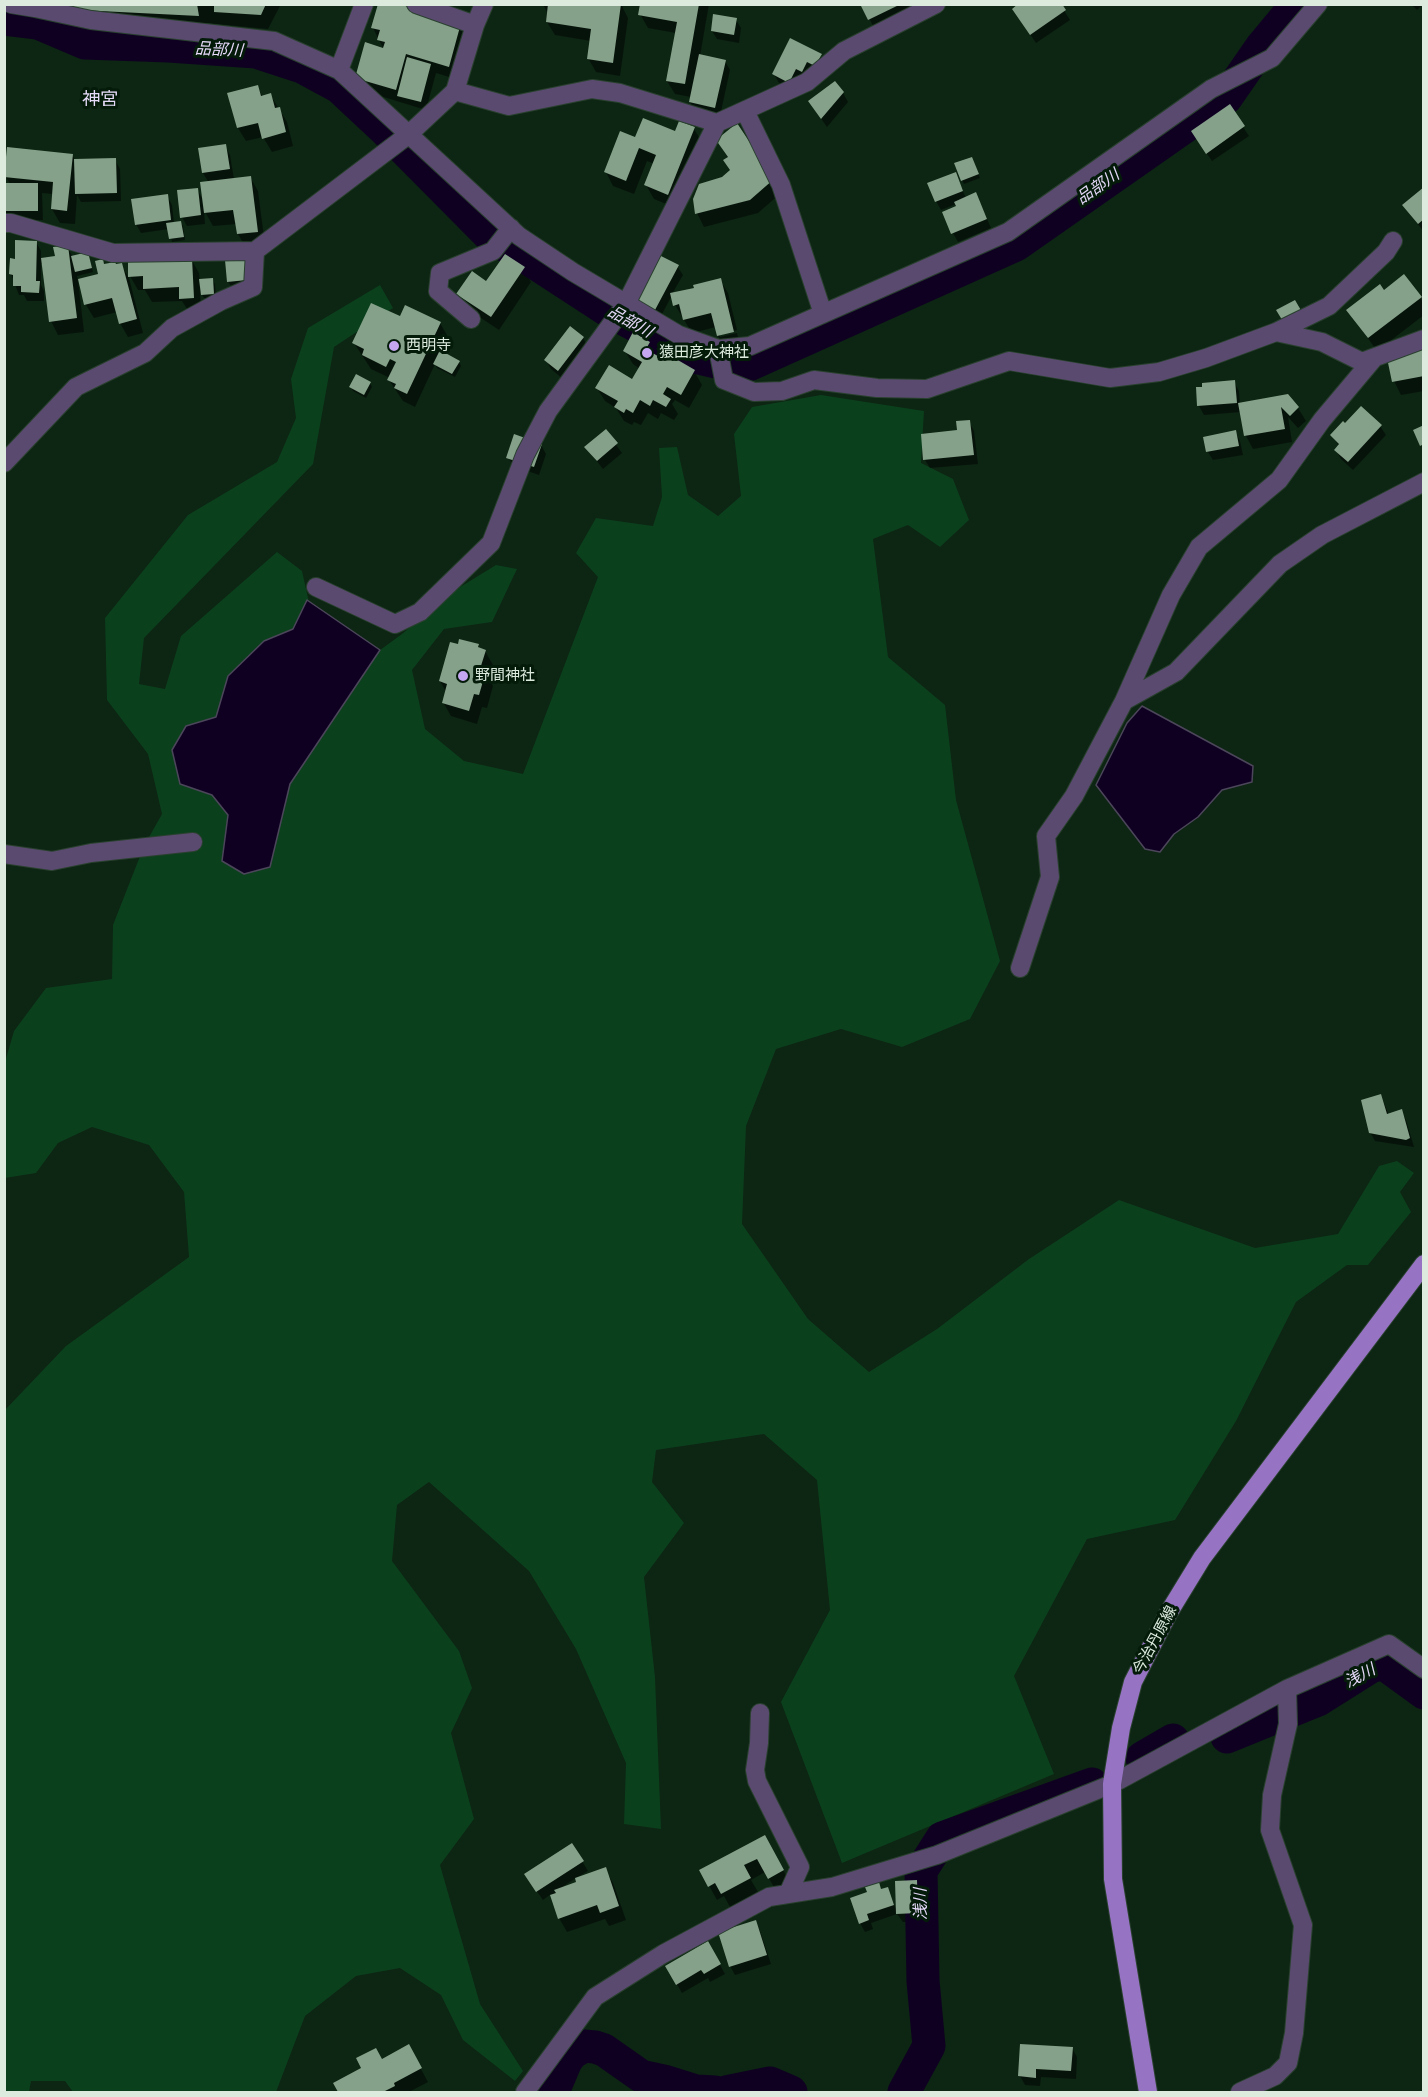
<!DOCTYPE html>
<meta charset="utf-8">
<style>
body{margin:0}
#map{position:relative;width:1428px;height:2097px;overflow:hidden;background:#0d2513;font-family:"Work Sans",sans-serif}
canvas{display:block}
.frame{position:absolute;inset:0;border:6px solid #dcebde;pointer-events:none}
</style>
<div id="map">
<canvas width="1428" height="2097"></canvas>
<div class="frame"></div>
</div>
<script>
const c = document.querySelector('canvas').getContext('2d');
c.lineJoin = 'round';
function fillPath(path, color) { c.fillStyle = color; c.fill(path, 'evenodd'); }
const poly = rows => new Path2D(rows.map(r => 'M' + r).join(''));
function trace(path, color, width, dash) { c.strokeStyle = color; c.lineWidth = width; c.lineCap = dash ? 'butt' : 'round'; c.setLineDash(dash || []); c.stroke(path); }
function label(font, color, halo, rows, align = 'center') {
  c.font = font + ' "Work Sans","Noto Sans JP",sans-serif'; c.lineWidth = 6; c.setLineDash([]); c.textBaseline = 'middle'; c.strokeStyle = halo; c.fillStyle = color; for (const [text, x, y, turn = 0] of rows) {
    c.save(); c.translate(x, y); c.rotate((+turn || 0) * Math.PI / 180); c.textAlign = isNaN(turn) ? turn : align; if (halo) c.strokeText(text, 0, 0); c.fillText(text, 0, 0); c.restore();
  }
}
fillPath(poly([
 [380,285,393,308,334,347,313,464,144,638,139,684,165,689,181,636,277,552,302,571,314,625,339,680,402,634,452,592,496,565,517,569,492,622,444,629,412,670,425,729,464,761,523,774,598,577,576,553,596,518,653,526,662,497,659,448,677,447,688,495,718,516,741,496,734,434,752,407,821,395,924,411,921,463,953,479,969,520,940,547,908,525,873,539,888,657,945,705,956,800,1000,961,970,1019,902,1047,841,1029,776,1049,746,1126,742,1224,808,1319,869,1372,937,1329,1029,1259,1119,1200,1255,1248,1338,1234,1379,1166,1397,1161,1414,1173,1400,1192,1411,1212,1368,1265,1347,1265,1296,1302,1236,1421,1175,1520,1087,1539,1014,1676,1054,1774,842,1863,781,1702,830,1610,817,1480,764,1434,656,1450,652,1482,684,1523,644,1577,655,1677,661,1829,624,1824,626,1763,576,1649,529,1571,429,1482,397,1505,392,1561,459,1651,472,1688,451,1733,474,1819,440,1865,480,2004,523,2071,515,2081,463,2040,441,1995,400,1968,356,1976,305,2016,276,2092,73,2092,65,2081,31,2081,29,2092,5,2092,4,1411,66,1346,189,1257,184,1192,149,1145,92,1127,58,1143,36,1173,5,1178,5,1062,14,1031,46,988,112,979,113,925,144,846,162,814,148,754,107,700,105,618,188,515,277,462,296,418,291,379,308,328]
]), '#0b401d');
const water = poly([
 [307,600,380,650,290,784,270,867,244,874,222,861,228,815,212,795,180,784,172,750,186,726,216,717,228,676,264,641,293,629,307,600],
 [1142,706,1253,766,1252,782,1222,790,1198,817,1174,834,1160,852,1145,849,1096,785,1127,723,1142,706]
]);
fillPath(water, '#0f0022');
trace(water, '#4c465a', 1.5);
fillPath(poly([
 [42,4,281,4,268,29,206,23,208,34,53,26],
 [543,4,621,4,628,18,620,76,596,72,588,58,591,41,555,35,547,22,548,14],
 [640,4,709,4,700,56,725,61,730,70,720,116,695,111,690,102,691,97,675,94,667,81,676,33,648,28,640,14,641,7],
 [862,4,910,4,913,10,874,28],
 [1060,4,1070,20,1036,43,1019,18],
 [1411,4,1423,4,1417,10],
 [736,20,741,28,739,43,717,39,712,31],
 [460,24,468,38,456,79,436,73,426,110,364,91,357,77,384,50,373,28],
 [820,56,826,64,794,90,779,83,774,74],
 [257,87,263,97,270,94,279,109,287,122,293,146,272,152,263,137,246,141,238,128,229,94],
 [843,93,848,102,827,127,815,110],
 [1229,106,1249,136,1212,161,1198,141],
 [737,126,781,193,758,213,704,227,697,213,723,179,731,171,725,161,728,158,718,141],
 [694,129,702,142,676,208,654,199,646,185,654,164,647,161,634,194,613,186,606,172,636,139],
 [225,146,230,155,234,179,250,177,258,191,265,245,246,248,238,234,237,224,213,226,204,210,205,224,187,226,182,217,197,189,203,200,209,183,203,173],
 [72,155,75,160,115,160,120,169,121,201,81,202,77,195,75,224,60,223,52,209,53,194,42,193,43,220,11,220,4,209,10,184,6,177],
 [974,162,980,178,964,184,962,180],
 [955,174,966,198,980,203,991,228,958,242,953,233,956,204,941,210,936,201],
 [1424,189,1424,232,1404,206],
 [167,196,172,205,174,223,180,222,183,226,185,240,172,242,169,229,141,233,136,224],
 [36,242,41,251,41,259,56,257,67,247,73,257,89,257,93,272,77,276,78,281,100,275,102,260,105,266,121,265,129,278,143,333,128,337,120,323,117,312,94,318,86,305,80,281,78,281,84,332,58,335,51,321,43,264,41,264,41,285,44,291,44,301,27,301,24,295,19,295,11,274,16,260],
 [191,259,199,273,200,281,212,280,215,284,216,298,204,298,200,291,201,311,189,312,182,301,152,302,145,290,138,290,130,276],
 [244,260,251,289,233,290,228,281],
 [677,266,683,275,672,294,696,289,720,280,728,293,737,330,720,334,720,337,737,333,740,346,726,350,718,336,716,327,692,333,675,305,672,295,660,318,642,309],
 [524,269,531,282,499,330,466,308,458,294],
 [1384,292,1420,298,1424,303,1424,315,1377,351,1348,310],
 [401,318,440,323,448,337,441,352,459,362,461,366,455,377,437,368,435,364,415,407,403,401,389,380,390,378,371,369,354,343],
 [583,338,588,347,563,379,551,369,546,360],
 [649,343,657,357,694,371,702,385,689,408,675,400,672,404,678,414,674,420,661,413,658,419,648,413,641,425,634,422,632,425,624,421,616,408,605,401,597,388,633,381,640,369,633,364,625,351],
 [1424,348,1424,391,1401,395,1394,381,1411,355],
 [1234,382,1239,391,1240,405,1288,396,1298,408,1306,421,1298,428,1288,417,1292,442,1253,449,1246,436,1241,412,1204,415,1199,406],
 [370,383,372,387,366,398,353,391,351,387],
 [969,422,974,431,978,464,930,468,925,460],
 [1380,426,1386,435,1353,470,1341,459,1336,450,1339,446,1332,435],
 [606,431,622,453,603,469,586,447],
 [1235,432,1240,441,1243,455,1213,460,1208,452],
 [541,445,546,454,539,475,513,466,508,457],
 [478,646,480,649,485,651,493,665,489,678,493,686,487,708,482,707,477,724,451,716,443,702,446,692,440,681],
 [1381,1096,1389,1115,1401,1111,1406,1120,1414,1147,1375,1141,1370,1132],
 [764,1837,791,1884,777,1892,765,1872,751,1880,758,1892,730,1907,724,1896,717,1900,701,1871],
 [572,1845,588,1871,576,1878,605,1869,613,1883,626,1920,609,1926,605,1919,567,1932,559,1918,551,1894,543,1900,531,1883],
 [576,1878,578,1883,562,1887],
 [916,1882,921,1891,922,1922,903,1922,897,1914,871,1923,873,1929,865,1932,860,1923,882,1891,887,1889,897,1911],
 [755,1922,760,1931,771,1964,735,1975,730,1966],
 [708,1943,725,1974,710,1982,708,1978,682,1993,667,1967],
 [1072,2048,1077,2057,1076,2079,1041,2077,1040,2086,1025,2085,1020,2076],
 [382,2060,416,2060,428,2082,409,2092,340,2092,335,2084]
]), '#0007');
trace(poly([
 [4,19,38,23,85,43,169,46,256,52,302,67,339,87,384,129,493,239,521,254,607,310,694,357,737,367,751,364,1016,245,1226,98,1262,46,1297,4],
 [1227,1737,1318,1700,1372,1666,1384,1664,1424,1693],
 [1142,1758,1173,1740],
 [553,2092,566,2061,572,2053,584,2046,595,2047,604,2050,641,2076,664,2081,696,2091,715,2092],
 [726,2092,770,2083,791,2092],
 [904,2092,929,2046,923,1981,921,1871,942,1838,1092,1784]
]), '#0f0022', 33);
fillPath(poly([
 [40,4,197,4,199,16,40,8],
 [214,4,266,4,261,15,214,12],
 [378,4,399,4,461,23,449,67,406,54,396,90,355,78,365,42,383,48,385,42,377,40,380,30,371,28],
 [548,4,621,4,613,63,587,59,591,29,546,22],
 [640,4,699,4,685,84,666,81,677,22,638,15],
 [860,4,901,4,868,20],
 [1018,4,1062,4,1066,10,1030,35,1012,9],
 [713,14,737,18,734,35,711,31],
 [790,38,822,54,815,66,807,62,802,72,796,69,789,83,772,74],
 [699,54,726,60,715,108,689,102],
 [407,57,431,64,421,102,397,96],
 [835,81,844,92,821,119,808,101],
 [258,85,261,96,271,93,275,108,280,107,286,132,262,139,258,123,237,128,227,93],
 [1230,104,1245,126,1206,154,1191,131],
 [643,118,675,131,679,121,695,127,668,195,644,185,656,155,639,148,626,181,604,172,620,131,635,137],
 [737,123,774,179,750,200,695,214,693,199,699,184,722,177,730,170,723,160,728,157,716,140],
 [226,144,230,169,202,173,198,148],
 [7,147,73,154,67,211,51,209,53,182,4,177],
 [972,157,979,174,961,181,954,163],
 [116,158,117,193,75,194,74,159],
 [956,172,963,191,935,202,927,183],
 [251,176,258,232,237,234,233,210,204,213,200,182],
 [4,183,38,183,38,211,4,211],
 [1424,187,1424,219,1418,224,1402,205],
 [198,188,201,215,180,218,177,190],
 [976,192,987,219,951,234,942,212,956,206,954,202],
 [168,194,171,220,135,225,131,199],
 [181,221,184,237,169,239,166,223],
 [15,240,37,241,36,281,40,281,39,293,21,292,21,286,13,286,13,275,9,274,10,258,15,259],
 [68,245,77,318,49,322,41,258,55,256,53,247],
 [88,252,92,268,75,272,71,256],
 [505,254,525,267,491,317,456,294,472,271,486,281],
 [659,255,679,265,655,310,636,300],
 [192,258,194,298,179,299,179,287,143,289,143,276,128,277,128,260],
 [103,259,104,264,115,262,116,264,122,263,137,319,119,324,112,298,84,305,78,279,98,274,95,261],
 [245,259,247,280,227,282,225,260],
 [1404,274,1422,297,1368,338,1346,310,1380,284,1384,290],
 [213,278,214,294,201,295,199,279],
 [721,278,734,332,717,336,711,313,683,320,679,304,673,306,670,293,694,288,693,285],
 [1295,300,1302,312,1284,323,1276,310],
 [371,303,400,316,405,305,441,322,407,394,394,388,396,384,387,380,396,362,390,359,386,367,362,355,364,349,352,343],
 [570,326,584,337,558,371,544,360],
 [633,332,650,342,646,349,661,358,664,352,695,370,681,395,667,387,663,394,671,399,666,407,653,400,650,406,640,400,633,413,626,409,624,413,614,407,618,401,595,388,609,365,632,379,642,362,623,351],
 [1424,346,1424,376,1392,382,1387,358,1410,354,1408,349],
 [440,350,460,361,452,374,433,364],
 [356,374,371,382,364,395,349,387],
 [1235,380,1237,403,1197,406,1196,387,1202,387,1202,383],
 [1288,394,1299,407,1290,416,1281,407,1285,429,1244,436,1238,403],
 [1361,406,1382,425,1348,462,1334,450,1339,444,1330,435,1343,421,1345,423],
 [970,420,974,455,923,460,921,434,957,430,956,421],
 [1424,425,1424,444,1420,446,1413,430],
 [606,429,618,443,597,461,584,447],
 [1236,430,1239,446,1206,452,1203,437],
 [514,434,542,444,534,467,506,458],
 [459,639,479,644,478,647,486,650,480,669,486,671,479,695,474,694,469,711,442,703,447,684,439,681,450,642,458,644],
 [1381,1094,1387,1114,1402,1109,1410,1138,1406,1140,1369,1133,1361,1100],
 [765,1835,784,1870,768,1879,757,1859,744,1865,751,1878,721,1894,715,1883,708,1887,699,1870],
 [572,1843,584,1861,536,1892,524,1874],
 [606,1867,619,1906,600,1913,597,1905,558,1919,550,1895,556,1893,554,1890,576,1882,575,1878],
 [917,1880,918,1913,896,1914,895,1881],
 [879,1882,881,1889,888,1887,894,1905,867,1914,869,1920,859,1924,850,1898,867,1892,865,1887],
 [756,1920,767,1955,729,1967,718,1932],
 [708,1941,721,1964,704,1974,701,1970,676,1985,665,1966],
 [409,2044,422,2068,394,2083,395,2086,383,2092,338,2092,333,2083,361,2068,356,2058,376,2048,382,2059],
 [1020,2044,1073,2047,1071,2071,1036,2069,1036,2078,1018,2076]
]), '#85a18a');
const minor = poly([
 [11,4,35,8,91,20,274,41,339,70,519,236,573,272,679,335,718,349,750,346,1008,232,1211,89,1272,58,1318,4],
 [416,4,475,25],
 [339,70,364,4],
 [455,91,509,106,592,89,620,93,717,123],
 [745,111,781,185,823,314],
 [4,223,11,223,113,253,255,251,408,135,455,91,475,25,484,4],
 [471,319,438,291,440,273,493,251,511,228],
 [1276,332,1329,306,1386,252,1393,241],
 [718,349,724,380,754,392,782,391,814,380,877,388,927,389,1009,361,1110,378,1159,372,1206,358,1276,332,1322,342,1362,362,1424,339],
 [4,463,76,387,145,353,172,328,221,301,253,287,255,251],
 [316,587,395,624,420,612,491,543,525,455,548,411,626,304,717,123,807,82,844,51,936,4],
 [1124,701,1171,595,1199,547,1279,480,1322,420,1375,357],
 [4,854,52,861,91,853,193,842],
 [1020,968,1050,877,1046,836,1074,796,1124,701,1176,672,1280,564,1322,535,1424,482],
 [760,1713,759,1743,755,1770,757,1781,800,1867,788,1894],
 [525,2092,595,1997,663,1954,769,1897,832,1887,937,1855,1112,1784,1287,1689,1389,1644,1424,1669],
 [1240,2092,1275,2076,1288,2063,1294,2033,1303,1925,1270,1830,1272,1795,1288,1724,1287,1689]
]);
const major = poly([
 [1148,2092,1113,1879,1112,1784,1121,1728,1133,1682,1169,1612,1202,1558,1424,1264]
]);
trace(minor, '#2a412f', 20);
trace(major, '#2a412f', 20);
trace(minor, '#5a4a70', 18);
trace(major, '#9674c3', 18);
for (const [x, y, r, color] of [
 [394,346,6,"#c5a6f0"],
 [647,353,6,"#c5a6f0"],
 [463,676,6,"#c5a6f0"]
]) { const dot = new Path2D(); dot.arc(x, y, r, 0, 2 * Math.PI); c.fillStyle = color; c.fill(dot); trace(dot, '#041b0a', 2); }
label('15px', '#dcebde', '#041b0a', [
 ["西明寺",406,346],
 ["猿田彦大神社",659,353],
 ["野間神社",475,676]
], 'left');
label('15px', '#dcebde', '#041b0a', [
 ["今治丹原線",1155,1640,-62]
]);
label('italic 16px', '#e5d8f8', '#041b0a', [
 ["品部川",219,50,3],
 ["品部川",1098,187,-35],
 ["品部川",630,322,29],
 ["浅川",1360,1676,-28],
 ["浅川",921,1904,-91]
]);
label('18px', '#e5daf7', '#041b0a', [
 ["神宮",100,100]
]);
</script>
